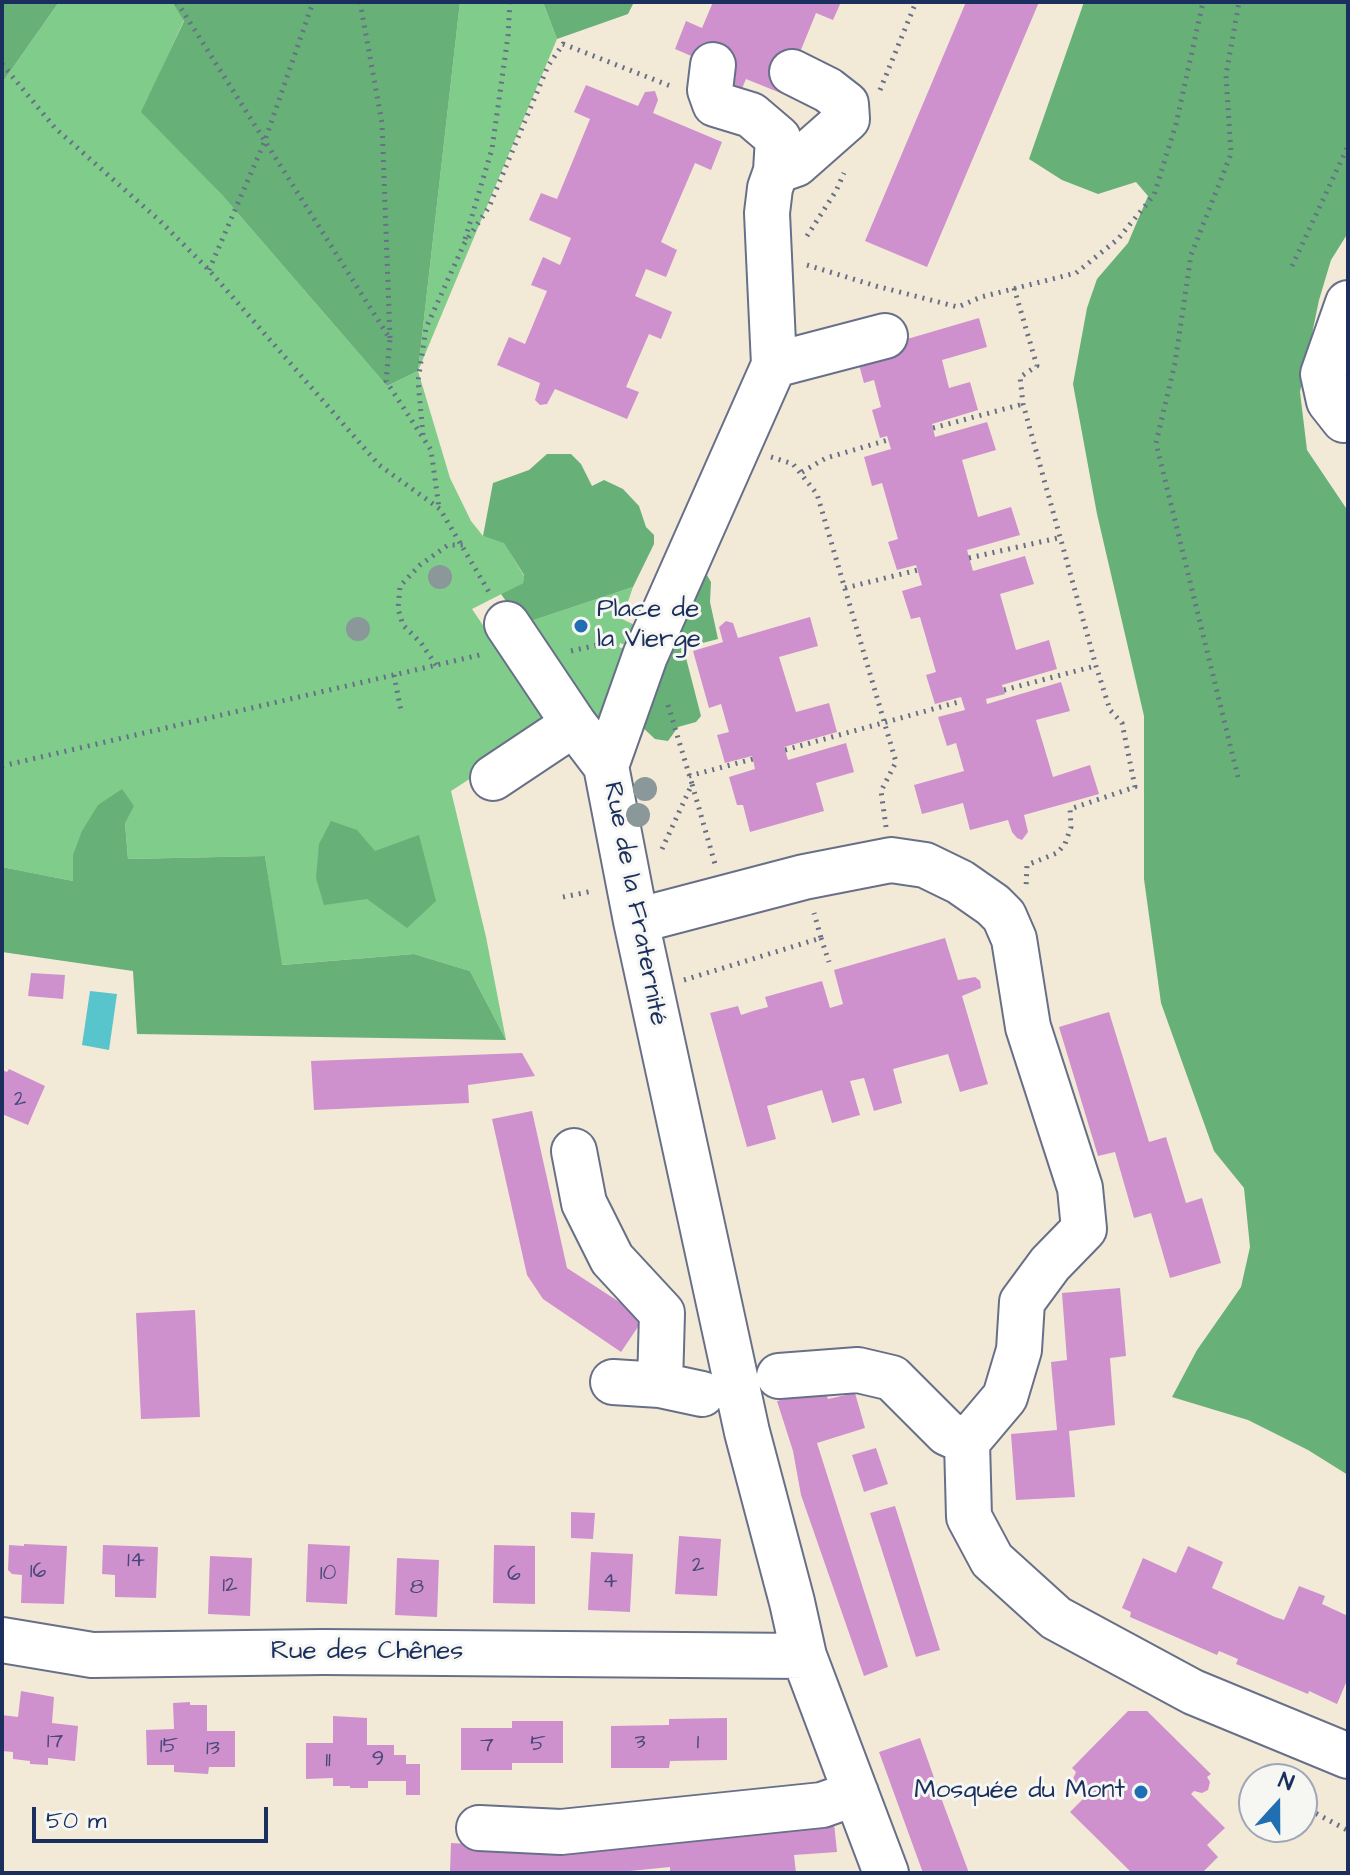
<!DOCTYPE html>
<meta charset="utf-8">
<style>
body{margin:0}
#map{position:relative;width:1350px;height:1875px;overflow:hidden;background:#f3e9d7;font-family:"Architects Daughter",sans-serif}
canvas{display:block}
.frame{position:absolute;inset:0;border:4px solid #1b2f5e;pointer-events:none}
.north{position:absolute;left:1238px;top:1763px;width:80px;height:80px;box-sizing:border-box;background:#f6f6f2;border:2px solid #9ea6b7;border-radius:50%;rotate:21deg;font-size:22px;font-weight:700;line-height:32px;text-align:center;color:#1b2f5e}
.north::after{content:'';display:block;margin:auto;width:28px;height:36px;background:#1f6fb2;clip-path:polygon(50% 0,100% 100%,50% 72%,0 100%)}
.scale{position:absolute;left:32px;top:1807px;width:236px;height:36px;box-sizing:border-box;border:4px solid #1b2f5e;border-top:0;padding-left:10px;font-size:24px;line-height:28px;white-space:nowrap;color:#1b2f5e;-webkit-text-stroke:6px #f6f6f2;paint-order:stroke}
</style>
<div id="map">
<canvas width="1350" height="1875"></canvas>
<div class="frame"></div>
<div class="north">N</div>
<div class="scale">50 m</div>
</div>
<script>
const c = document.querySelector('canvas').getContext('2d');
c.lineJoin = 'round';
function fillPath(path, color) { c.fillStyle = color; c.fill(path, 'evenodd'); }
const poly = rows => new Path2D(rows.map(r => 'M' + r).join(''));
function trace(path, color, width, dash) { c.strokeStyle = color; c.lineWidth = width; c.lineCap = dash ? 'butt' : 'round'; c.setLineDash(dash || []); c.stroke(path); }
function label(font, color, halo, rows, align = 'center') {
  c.font = font + ' "Architects Daughter",sans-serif'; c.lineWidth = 6; c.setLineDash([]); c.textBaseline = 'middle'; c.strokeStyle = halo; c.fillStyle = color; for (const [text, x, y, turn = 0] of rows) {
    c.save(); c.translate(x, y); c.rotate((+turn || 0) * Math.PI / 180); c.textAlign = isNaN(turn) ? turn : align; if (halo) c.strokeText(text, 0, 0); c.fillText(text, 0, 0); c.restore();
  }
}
fillPath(poly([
 [59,2,172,2,184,20,142,112,222,195,387,386,418,371,460,2,543,2,557,39,418,371,450,478,471,521,483,536,504,542,524,576,523,583,472,609,551,726,451,791,486,937,506,1040,470,971,414,954,281,965,265,856,128,859,125,823,73,855,73,881,2,867,2,83],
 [633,587,622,619,643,629,635,649,620,643,619,647,633,653,605,718,595,718,522,624]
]), '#7fcc8b');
fillPath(poly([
 [2,2,59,2,2,83],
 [172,2,460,2,418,371,387,386,222,195,141,112,184,21],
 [543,2,634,2,628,14,557,39],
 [1084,2,1348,2,1348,233,1331,260,1319,300,1300,392,1307,450,1348,511,1348,1475,1308,1450,1248,1420,1172,1397,1197,1350,1241,1287,1250,1247,1244,1188,1214,1151,1161,1003,1144,879,1144,716,1097,514,1073,384,1087,308,1097,279,1128,243,1148,196,1136,182,1098,194,1062,180,1029,159],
 [547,454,571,454,581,464,592,486,604,480,623,489,639,506,646,527,654,535,654,544,633,587,522,624,501,594,523,583,524,575,504,543,483,536,493,483,529,470],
 [701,575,707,575,711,582,710,602,718,639,691,646,685,654,701,716,696,722,678,727,668,741,655,739,640,725],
 [122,789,134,806,125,823,128,859,265,856,282,965,414,954,470,971,506,1040,137,1034,133,971,2,952,2,867,73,881,73,855,82,831,98,805],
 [331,821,357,830,375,851,419,835,436,901,407,928,367,899,324,905,316,878,319,844]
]), '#67b077');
fillPath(poly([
 [90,991,117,994,109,1050,82,1045]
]), '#58c5cd');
fillPath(poly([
 [713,2,841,2,833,20,816,13,783,94,746,79,741,91,729,94,731,73,675,49,686,21,702,28],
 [966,2,1039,2,927,267,865,241],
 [586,85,638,106,645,92,655,91,658,100,653,113,722,142,711,170,695,163,661,242,677,250,666,277,646,269,635,296,672,312,661,339,649,334,626,387,639,392,627,419,555,389,547,404,540,405,535,400,540,383,497,365,509,337,525,344,547,291,531,285,543,257,560,265,571,238,529,220,541,193,557,199,574,158,590,119,574,112],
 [979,318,987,347,942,360,949,388,970,382,978,410,932,424,935,437,987,422,996,450,962,460,978,517,1011,507,1020,535,967,550,973,571,1025,556,1034,584,1000,594,1016,650,1049,640,1057,669,1002,685,1005,694,986,699,987,704,1061,682,1070,711,1036,720,1053,777,1090,765,1099,794,1024,815,1028,832,1022,840,1017,838,1012,832,1008,820,970,830,963,803,922,814,914,785,964,771,956,743,947,746,938,717,965,710,961,697,935,704,926,675,936,672,920,617,911,619,902,591,922,585,916,565,897,570,888,542,898,539,882,483,872,486,864,457,891,449,887,436,880,438,872,410,881,407,874,380,864,383,856,354],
 [810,617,818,646,779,657,796,712,829,703,837,732,784,747,785,750,788,760,846,743,854,772,816,783,824,811,750,832,743,805,737,805,729,777,755,769,753,759,752,756,725,763,717,735,729,732,721,704,709,708,693,651,723,642,719,627,726,621,733,623,738,638],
 [945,938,958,980,975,977,980,981,981,988,962,996,988,1084,960,1092,948,1054,893,1069,902,1103,874,1111,864,1078,850,1081,860,1115,832,1123,822,1090,767,1106,776,1139,747,1147,710,1013,738,1006,741,1015,753,1011,768,1007,765,997,822,981,830,1008,843,1004,834,970],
 [31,973,65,975,63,999,28,996],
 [1109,1012,1149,1142,1166,1137,1186,1203,1202,1198,1221,1263,1170,1278,1151,1213,1134,1218,1115,1152,1098,1156,1059,1027],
 [522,1053,535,1076,468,1085,469,1103,314,1110,311,1061],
 [9,1069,45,1086,28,1125,2,1114,2,1070,7,1072],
 [532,1111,567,1268,644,1318,621,1352,543,1299,527,1275,492,1119],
 [1120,1288,1126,1356,1110,1358,1115,1425,1069,1431,1075,1497,1016,1500,1011,1434,1057,1430,1051,1362,1067,1360,1062,1293],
 [195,1310,200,1417,141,1419,136,1313],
 [824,1389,828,1399,855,1393,865,1428,817,1443,888,1667,864,1676,801,1495,793,1451,777,1401],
 [876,1448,888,1484,864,1492,852,1455],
 [895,1506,940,1650,916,1657,870,1513],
 [571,1512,595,1513,593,1539,571,1538],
 [679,1536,721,1539,717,1596,675,1594],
 [24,1544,67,1546,64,1604,21,1603,22,1575,12,1574,8,1570,9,1545,24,1546],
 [308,1544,350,1546,347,1604,306,1602],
 [103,1545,158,1547,156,1598,115,1597,115,1575,102,1574],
 [494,1545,535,1546,535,1604,493,1603],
 [1188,1546,1223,1562,1212,1588,1275,1617,1284,1620,1299,1586,1325,1596,1322,1604,1348,1616,1348,1678,1337,1704,1309,1691,1308,1694,1236,1664,1238,1659,1219,1651,1217,1655,1130,1617,1131,1612,1122,1608,1143,1558,1176,1573],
 [591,1552,633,1554,630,1612,588,1610],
 [210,1556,252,1558,250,1616,208,1614],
 [397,1558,439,1560,437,1617,395,1615],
 [21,1691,54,1697,52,1723,78,1726,75,1761,48,1758,48,1765,30,1764,30,1761,13,1759,13,1752,2,1751,2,1715,18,1717],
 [190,1702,190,1705,207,1705,207,1731,235,1731,235,1767,209,1767,208,1774,174,1772,174,1765,147,1765,146,1730,174,1729,173,1703],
 [1128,1711,1147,1711,1211,1774,1207,1777,1210,1782,1208,1790,1202,1793,1194,1791,1191,1794,1225,1828,1207,1845,1218,1857,1202,1873,1132,1873,1070,1812,1093,1789,1089,1786,1084,1788,1076,1786,1073,1779,1076,1772,1072,1768],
 [333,1716,367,1718,367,1745,394,1745,394,1755,406,1755,406,1764,420,1764,420,1795,406,1795,406,1781,368,1781,368,1788,350,1788,350,1786,333,1786,333,1778,306,1779,306,1743,333,1743],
 [727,1718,727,1760,670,1761,669,1768,611,1768,611,1726,669,1725,669,1719],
 [512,1721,563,1721,563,1763,512,1763,512,1770,461,1770,461,1728,512,1728],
 [920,1738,943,1803,969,1873,923,1873,879,1752],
 [834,1823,837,1852,794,1855,796,1873,670,1873,670,1867,610,1873,450,1871,451,1843,560,1849]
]), '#ce91cd');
const minor = poly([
 [713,65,710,90,715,104,751,115,778,138,776,171,796,164,847,119,846,104,828,90,792,72],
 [776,171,770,188,767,213,774,365,645,656,606,766,636,921,747,1432,792,1602,804,1656,886,1873],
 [1348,303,1323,374,1329,401,1344,420,1348,419],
 [774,365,885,336],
 [507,624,574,724,606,766],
 [493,778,574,724],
 [636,921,804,877,891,860,925,865,960,882,993,905,1004,916,1014,939,1028,1027,1080,1188,1084,1229,1050,1264,1022,1302,1019,1350,1005,1397,967,1442,969,1517,992,1560,1056,1618,1193,1692,1348,1756],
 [574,1151,584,1203,612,1259,662,1313,660,1385],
 [779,1376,858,1370,892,1378,947,1433,967,1442],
 [613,1382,660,1385,702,1394],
 [2,1640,92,1655,323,1652,804,1656],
 [479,1828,561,1832,822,1805,856,1793]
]);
trace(minor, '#677088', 48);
trace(poly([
 [177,2,390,339,386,381,431,450,439,508],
 [360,2,382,123,390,338],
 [2,64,55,128,160,221,209,270,379,465,440,509,489,592],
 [880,90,916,2],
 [807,236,836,191,844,173],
 [465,239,492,149,508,36,510,2],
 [807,265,876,286,958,307,981,297,1076,273,1118,239,1154,195,1176,124,1203,2],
 [1292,266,1348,146],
 [209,270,264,143,313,2],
 [1014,288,1037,366,1020,377,1023,404,1096,666,1110,710,1122,723,1135,787,1070,809,1071,827,1065,844,1057,853,1027,865,1026,888],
 [933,428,1023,404],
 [423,435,418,381,426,328,464,244,489,207,548,66,563,44,673,87],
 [771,457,793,464,817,494,896,762,881,791,886,827],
 [802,472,826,458,888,440],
 [969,558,1058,538],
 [845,588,918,570],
 [571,651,611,642],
 [436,665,421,643,403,625,398,609,400,586,420,565,448,545,463,545],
 [394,675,401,711],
 [1004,690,1095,666],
 [668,705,692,784],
 [785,750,962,701],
 [2,766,484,654],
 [689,776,753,759],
 [1238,777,1156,443,1175,363,1191,255,1231,154,1226,75,1239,2],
 [662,849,692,784,715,864],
 [563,897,593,891],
 [821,938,829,962],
 [684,980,821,938,814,913],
 [1302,1806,1347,1830]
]), '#677088', 5, [2, 6]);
trace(minor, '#fff', 44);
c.fillStyle = '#8a989a';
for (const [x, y] of [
 [440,577],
 [358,629],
 [645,789],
 [638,815]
]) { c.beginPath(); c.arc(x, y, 12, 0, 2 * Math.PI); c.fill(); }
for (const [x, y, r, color] of [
 [581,626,8,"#1f6fb2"],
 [1141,1792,8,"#1f6fb2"]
]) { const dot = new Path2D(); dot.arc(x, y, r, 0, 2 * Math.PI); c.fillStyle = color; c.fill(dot); trace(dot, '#f6f6f2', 3); }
label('22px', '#48487a', null, [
 ["2",20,1100],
 ["14",136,1561],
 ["2",698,1566],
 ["16",38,1572],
 ["10",328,1574],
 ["6",514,1575],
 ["4",610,1582],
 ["12",230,1586],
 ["8",417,1588],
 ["17",55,1742],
 ["3",640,1743],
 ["1",698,1743],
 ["5",538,1745],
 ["7",487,1746],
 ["15",169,1747],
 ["13",213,1749],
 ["9",378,1760],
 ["11",328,1761]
]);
label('26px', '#1b2f5e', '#f6f6f2', [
 ["Place de",597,611],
 ["la Vierge",597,641],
 ["Mosquée du Mont",1125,1792,"right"]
], 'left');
label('26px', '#1b2f5e', '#f6f6f2', [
 ["Rue de la Fraternité",634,904,79],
 ["Rue des Chênes",367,1653]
]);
</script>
